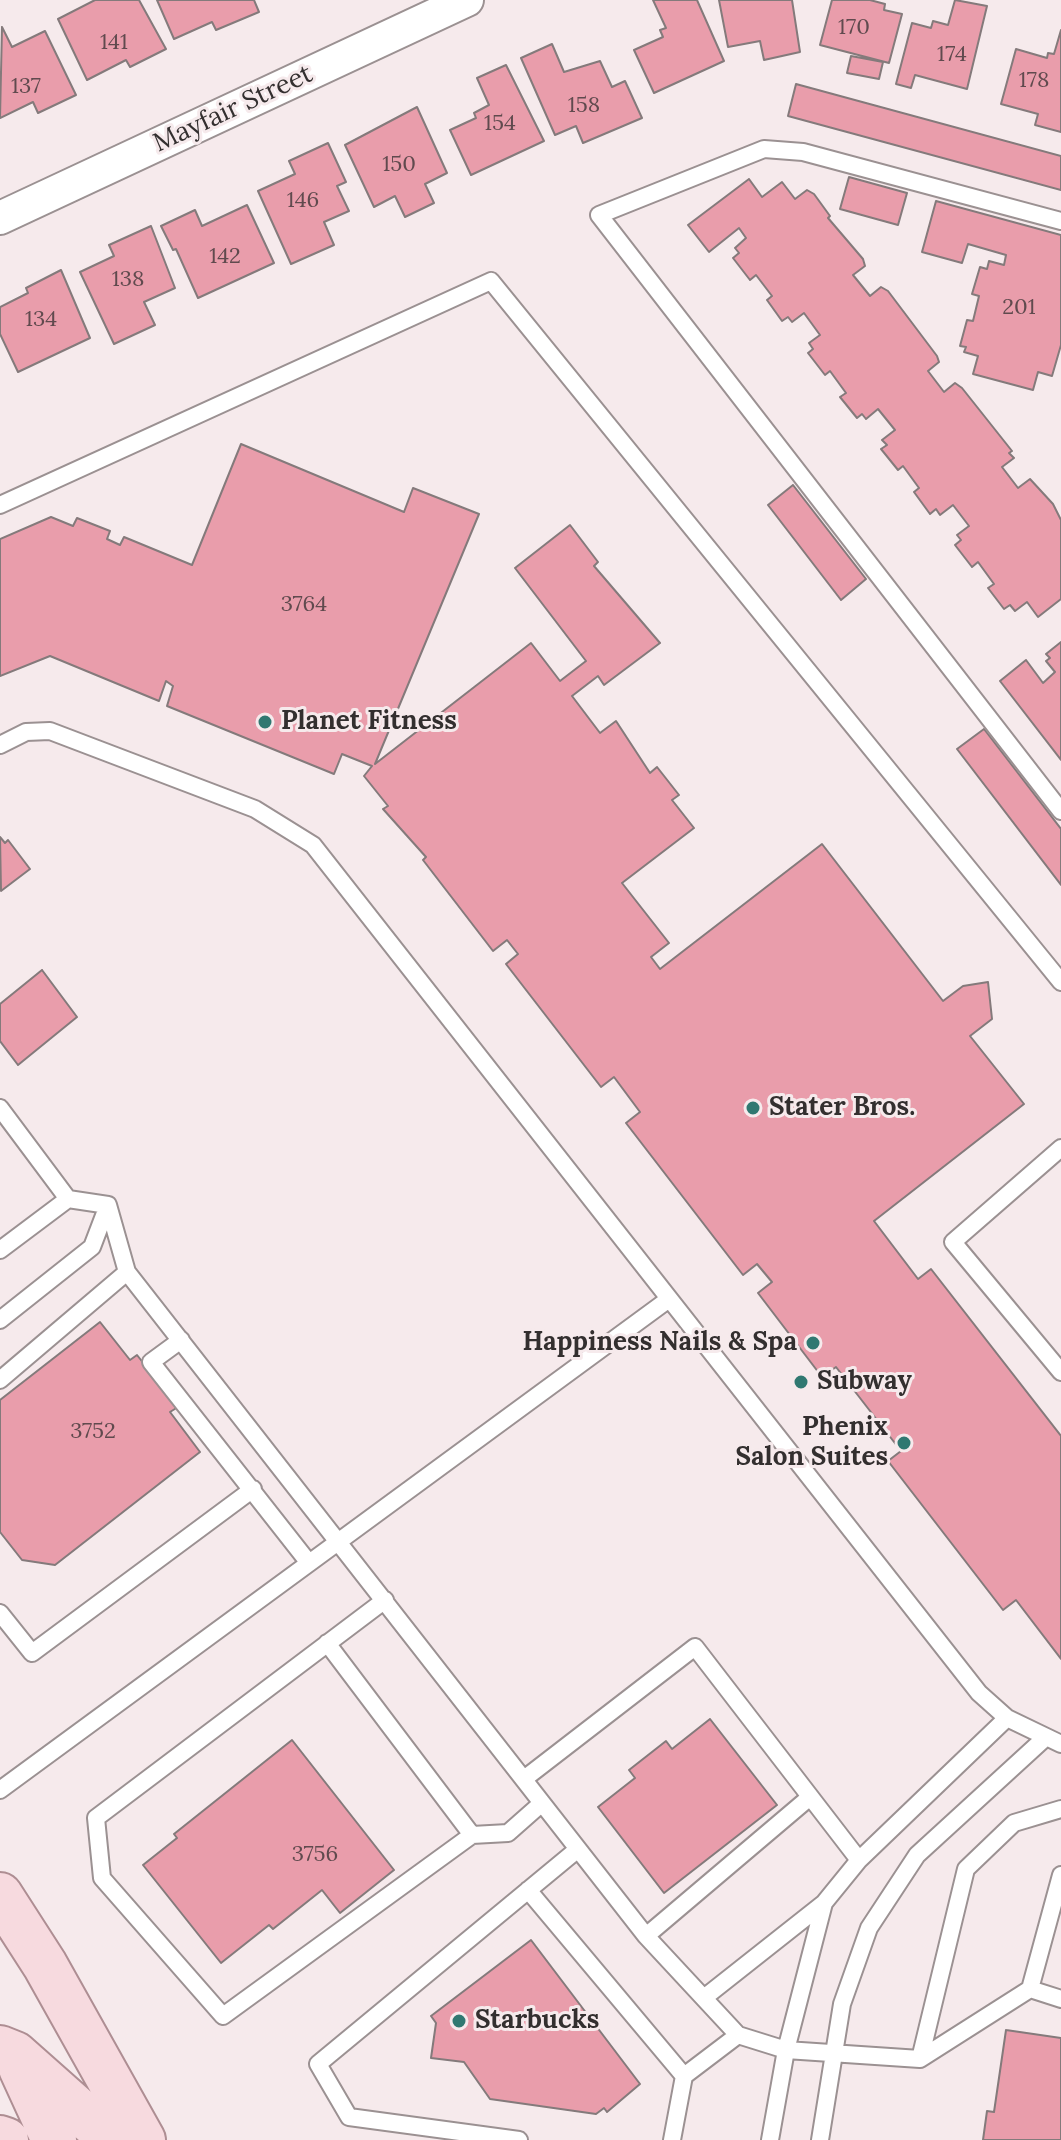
<!DOCTYPE html>
<style>
body{margin:0}
canvas{display:block;background:#f6eaec}
</style>
<canvas width="1061" height="2140"></canvas>
<script>
const c = document.querySelector('canvas').getContext('2d');
c.lineJoin = 'round';
function fillPath(path, color) { c.fillStyle = color; c.fill(path, 'evenodd'); }
const poly = rows => new Path2D(rows.map(r => 'M' + r).join(''));
function trace(path, color, width, dash) { c.strokeStyle = color; c.lineWidth = width; c.lineCap = dash ? 'butt' : 'round'; c.setLineDash(dash || []); c.stroke(path); }
function label(font, color, halo, rows, align = 'center') {
  c.font = font + ' Lora,serif'; c.lineWidth = 6; c.setLineDash([]); c.textBaseline = 'middle'; c.strokeStyle = halo; c.fillStyle = color; for (const [text, x, y, turn = 0] of rows) {
    c.save(); c.translate(x, y); c.rotate((+turn || 0) * Math.PI / 180); c.textAlign = isNaN(turn) ? turn : align; if (halo) c.strokeText(text, 0, 0); c.fillText(text, 0, 0); c.restore();
  }
}
const building = poly([
 [95,0,139,0,166,49,130,67,126,60,87,80,58,19,95,0],
 [157,0,254,0,259,12,216,30,212,22,174,39,157,0],
 [653,0,697,0,724,61,654,93,634,50,663,37,660,30,666,28,653,0],
 [719,0,792,0,800,52,764,60,760,41,728,47,719,0],
 [832,0,870,0,885,4,884,10,902,14,889,63,820,45,832,0],
 [955,0,987,6,967,89,915,75,911,88,896,84,912,23,931,28,933,21,948,25,955,0],
 [2,27,12,47,45,31,76,95,38,113,33,102,0,118,2,27],
 [1061,30,1061,132,1035,125,1038,114,1001,104,1016,49,1047,58,1048,53,1054,54,1061,30],
 [552,44,564,72,600,61,612,87,625,81,642,118,583,143,576,126,555,135,521,58,552,44],
 [851,56,883,62,879,79,847,73,851,56],
 [506,65,544,141,471,175,450,130,476,118,474,113,489,105,477,78,506,65],
 [796,84,1061,156,1061,190,788,116,796,84],
 [417,107,447,173,425,184,434,203,405,217,395,196,374,207,345,145,417,107],
 [328,143,346,182,337,186,349,211,324,222,334,245,291,264,258,191,295,174,289,161,328,143],
 [849,177,907,193,898,225,840,209,849,177],
 [749,179,762,197,782,182,795,199,807,190,814,194,830,216,828,218,863,259,865,266,853,275,870,296,881,287,888,291,937,356,939,362,928,371,944,392,955,383,962,388,1012,451,1009,453,1014,458,1002,467,1018,488,1030,479,1053,504,1061,520,1061,599,1038,617,1027,602,1015,611,1010,605,1004,609,988,588,994,584,978,562,972,567,955,545,961,540,957,535,969,526,953,505,940,515,936,509,930,514,914,492,919,488,903,466,898,470,881,449,887,445,882,440,895,430,878,409,866,419,862,414,857,418,840,397,846,393,830,371,825,375,808,353,813,349,809,343,820,335,804,313,792,322,788,317,782,321,767,300,772,296,756,275,750,280,733,258,739,253,735,248,746,238,739,228,709,252,688,225,749,179],
 [936,201,1061,235,1061,345,1052,376,1038,372,1033,390,973,374,978,356,964,352,966,347,960,346,967,320,973,321,979,296,972,294,980,267,987,269,989,261,1004,265,1006,255,968,244,962,263,922,252,936,201],
 [247,205,274,263,198,298,176,249,173,250,161,226,195,210,202,226,247,205],
 [151,226,175,288,144,302,155,325,114,344,80,272,114,256,109,245,151,226],
 [61,270,90,338,18,372,0,334,0,307,28,293,26,288,61,270],
 [241,444,404,512,413,488,479,514,375,764,531,643,560,681,586,661,515,568,570,525,598,562,594,566,660,643,604,685,598,676,572,696,600,733,616,721,650,773,657,767,679,795,672,800,694,828,622,883,669,943,651,957,660,969,822,844,943,1001,963,986,988,982,992,1019,970,1036,1024,1104,874,1221,918,1279,931,1269,1061,1436,1061,1659,1016,1600,1003,1610,888,1461,901,1451,836,1367,822,1377,758,1293,772,1282,757,1264,743,1275,626,1123,640,1112,614,1077,601,1087,506,964,518,954,507,940,493,951,423,860,426,857,383,809,388,806,364,776,372,766,342,754,334,774,167,706,173,686,166,681,159,701,50,656,0,676,0,539,51,517,73,526,77,518,110,531,107,539,120,545,124,537,192,565,241,444],
 [793,485,866,579,841,600,768,505,793,485],
 [1061,642,1061,760,1000,681,1026,660,1043,683,1055,672,1046,661,1050,658,1046,654,1061,642],
 [984,729,1061,829,1061,885,957,749,984,729],
 [0,837,5,843,8,840,30,869,1,891,0,837],
 [42,970,77,1017,18,1065,0,1041,0,1004,42,970],
 [100,1322,130,1360,137,1355,178,1407,170,1412,200,1452,55,1565,22,1560,0,1532,0,1400,100,1322],
 [710,1719,777,1805,664,1893,598,1807,635,1778,629,1770,666,1741,672,1749,710,1719],
 [292,1740,394,1870,340,1913,322,1890,273,1929,269,1925,221,1963,143,1865,177,1838,174,1834,292,1740],
 [531,1940,640,2084,607,2112,604,2108,596,2114,490,2099,464,2062,431,2058,436,2023,431,2016,531,1940],
 [1006,2030,1061,2038,1061,2140,983,2140,987,2111,994,2112,1006,2030]
]);
fillPath(building, '#e99dab');
trace(building, '#847a7b', 2);
const service = poly([
 [1061,221,803,152,764,149,599,215,1061,811],
 [0,505,491,281,1061,982],
 [0,745,26,732,50,731,255,809,313,845,979,1693,1007,1718,1061,1744],
 [0,1108,68,1199,108,1205,127,1272,646,1936,738,2035,786,2050,920,2059,1030,1989,1061,1999],
 [1061,1148,953,1242,1061,1372],
 [0,1250,68,1199],
 [0,1320,92,1247,108,1205],
 [181,1340,151,1362,309,1563],
 [0,1380,127,1272],
 [385,1600,96,1818,102,1878,223,2016,472,1835,508,1833,542,1803],
 [0,1613,32,1653,253,1489],
 [327,1643,472,1835],
 [524,1779,695,1647,859,1860],
 [0,1790,669,1299],
 [528,1890,684,2076],
 [646,1936,810,1797],
 [1030,1989,1061,1875],
 [705,1997,824,1903],
 [920,2059,966,1869,1014,1823,1061,1809],
 [519,2140,349,2117,318,2064,578,1849],
 [672,2140,684,2076,738,2035],
 [770,2140,786,2050,824,1903,859,1860,1007,1718],
 [820,2140,842,2004,869,1928,917,1855,1046,1737]
]);
const minor = poly([
 [0,218,467,0]
]);
const primary = poly([
 [0,1895,45,1965,143,2140],
 [0,2048,15,2054,112,2140],
 [21,2068,54,2140],
 [0,2138,6,2140]
]);
trace(service, '#9b9192', 20);
trace(minor, '#9b9192', 36);
trace(primary, '#ae8e93', 48);
trace(service, '#fff', 16);
trace(minor, '#fff', 32);
trace(primary, '#f7dadf', 44);
for (const [x, y, r, color] of [
 [265,722,8,"#307871"],
 [753,1108,8,"#307871"],
 [813,1343,8,"#307871"],
 [801,1382,8,"#307871"],
 [904,1443,8,"#307871"],
 [459,2021,8,"#307871"]
]) { const dot = new Path2D(); dot.arc(x, y, r, 0, 2 * Math.PI); c.fillStyle = color; c.fill(dot); trace(dot, '#f6eaec', 3); }
label('22px', '#604a4e', null, [
 ["170",854,28],
 ["141",114,43],
 ["174",952,55],
 ["178",1034,81],
 ["137",26,87],
 ["158",584,106],
 ["154",500,124],
 ["150",399,165],
 ["146",303,201],
 ["142",225,257],
 ["138",128,280],
 ["201",1019,308],
 ["134",41,320],
 ["3764",304,605],
 ["3752",93,1432],
 ["3756",315,1855]
]);
label('26px', '#332f2f', '#f6eaec', [
 ["Mayfair Street",233,109,-25]
]);
label('bold 26px', '#332f2f', '#f6eaec', [
 ["Planet Fitness",281,722],
 ["Stater Bros.",769,1108],
 ["Happiness Nails & Spa",797,1343,"right"],
 ["Subway",817,1382],
 ["Phenix",888,1428,"right"],
 ["Salon Suites",888,1458,"right"],
 ["Starbucks",475,2021]
], 'left');
</script>
